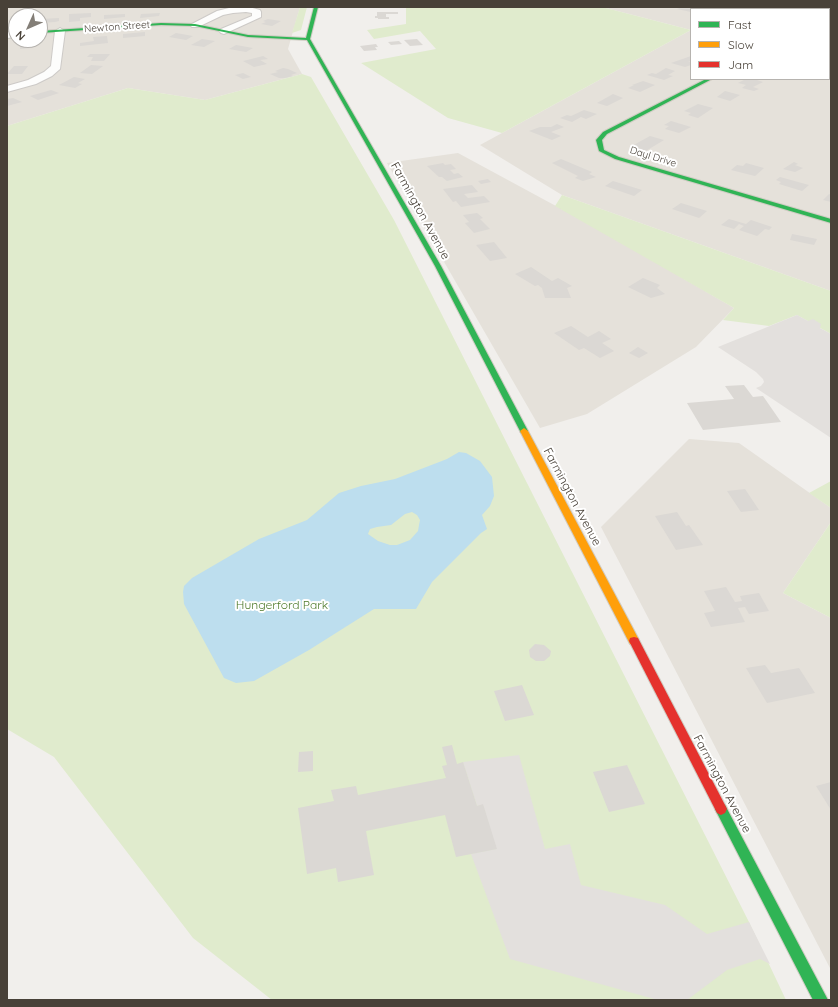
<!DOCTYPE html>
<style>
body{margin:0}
#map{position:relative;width:838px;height:1007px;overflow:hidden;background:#f1efec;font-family:Quicksand,sans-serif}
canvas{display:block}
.frame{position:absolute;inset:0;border:8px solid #484138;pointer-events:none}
.legend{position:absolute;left:690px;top:8px;width:140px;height:72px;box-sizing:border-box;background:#fff;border:1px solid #b6b3af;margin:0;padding:5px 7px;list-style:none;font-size:12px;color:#484138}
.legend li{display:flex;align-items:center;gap:8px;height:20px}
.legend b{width:20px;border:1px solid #b6b3af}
.north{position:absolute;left:8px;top:8px;width:40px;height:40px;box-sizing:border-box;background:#fff;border:1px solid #b6b3af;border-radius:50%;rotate:225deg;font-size:11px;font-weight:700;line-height:16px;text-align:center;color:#484138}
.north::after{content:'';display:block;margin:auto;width:14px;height:18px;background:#837e77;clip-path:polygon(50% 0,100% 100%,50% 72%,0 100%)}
</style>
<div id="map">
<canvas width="838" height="1007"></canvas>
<div class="frame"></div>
<ul class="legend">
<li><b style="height:5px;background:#30b455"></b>Fast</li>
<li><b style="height:5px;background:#ff9f0a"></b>Slow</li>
<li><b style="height:5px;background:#e5322d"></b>Jam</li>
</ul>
<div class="north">N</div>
</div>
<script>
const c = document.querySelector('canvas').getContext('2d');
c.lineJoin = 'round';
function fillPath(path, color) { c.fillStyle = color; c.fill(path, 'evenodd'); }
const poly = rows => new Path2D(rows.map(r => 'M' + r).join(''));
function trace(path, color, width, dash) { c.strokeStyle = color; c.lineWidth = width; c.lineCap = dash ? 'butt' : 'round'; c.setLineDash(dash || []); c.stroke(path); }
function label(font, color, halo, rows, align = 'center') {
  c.font = font + ' Quicksand,sans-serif'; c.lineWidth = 4; c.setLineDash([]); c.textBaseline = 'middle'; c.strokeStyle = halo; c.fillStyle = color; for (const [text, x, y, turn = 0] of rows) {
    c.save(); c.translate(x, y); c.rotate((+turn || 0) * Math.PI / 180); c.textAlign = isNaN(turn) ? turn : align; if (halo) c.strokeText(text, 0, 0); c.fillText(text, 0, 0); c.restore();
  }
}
fillPath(poly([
 [15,7,300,7,288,49,302,74,205,100,128,88,7,126,7,8],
 [16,16,40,16,40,40,16,40],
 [602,7,813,7,822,9,691,9,691,30],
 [829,11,831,11,831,291,562,195,480,145,691,30,691,79,829,79],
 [458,153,604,232,734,308,696,347,587,414,540,428,387,163],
 [689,439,739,443,831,508,831,522,783,593,831,618,831,970,601,527]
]), '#e5e1da');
fillPath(poly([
 [300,7,307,7,301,30,292,33],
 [406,7,602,7,691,30,502,133,448,118,361,63,436,49,420,31,374,39,367,30,406,24],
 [302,74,311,77,394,220,749,922,786,1000,272,1000,193,938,54,757,7,729,7,126,128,88,205,100],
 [562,195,831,291,831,334,797,315,769,326,723,320,734,308,555,206],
 [831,481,831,508,809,493],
 [831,522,831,618,783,593]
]), '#e0ebcd');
fillPath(poly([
 [797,315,808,321,813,319,821,324,820,328,831,334,831,438,756,388,761,386,764,382,763,379,756,372,718,347],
 [519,755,545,849,570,844,581,885,665,905,707,934,749,922,770,964,760,959,727,970,687,1000,658,1000,510,959,471,854,496,849,483,805,477,806,463,762]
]), '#e3e0dd');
fillPath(poly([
 [459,452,466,453,480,461,492,477,494,496,490,506,482,515,487,529,481,533,432,582,416,609,374,609,309,650,254,681,236,683,224,678,184,604,183,592,184,586,192,578,259,539,307,520,339,493,361,486,395,479,447,459],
 [412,512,417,515,420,520,419,525,418,531,410,540,397,545,390,545,378,541,368,534,370,529,377,527,391,525,405,514]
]), '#bddeee');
fillPath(poly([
 [682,7,691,8,691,12,677,9],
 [377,12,398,12,398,14,386,14,386,17,389,17,389,19,378,19,378,18,375,18,375,16,377,16],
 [91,13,91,17,80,18,80,21,69,22,69,14],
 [160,13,159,16,140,18,141,14],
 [125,14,125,17,104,19,104,15],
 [59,18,59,21,55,22,40,23,40,19],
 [268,19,281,21,272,26,261,24,266,22,263,21],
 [16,21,16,26,7,27,7,24],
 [145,32,145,36,123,38,123,34],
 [176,33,193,36,186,40,169,37],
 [107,36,108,43,80,46,80,43,94,41,93,37],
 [202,39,215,41,204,47,191,45],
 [417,39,423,45,410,46,404,40],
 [33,41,32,48,20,49,21,42],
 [399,41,402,44,391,45,388,42],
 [376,44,378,47,375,47,377,50,364,51,360,46],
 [236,45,253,48,246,52,229,49],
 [90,54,110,54,104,61,91,61,93,57,87,57],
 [263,56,268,59,260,60,267,64,254,67,243,61],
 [691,56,691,61,688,61,691,62,691,65,685,67,671,63],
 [91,65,103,66,92,74,80,73],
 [14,66,28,66,22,74,7,74],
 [283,68,288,69,297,73,291,75,293,76,285,78,279,78,270,74,278,72,275,71],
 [666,68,675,71,668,75,673,76,664,80,647,75,652,73,656,74],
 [243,73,251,77,243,79,235,75],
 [74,77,85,79,78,83,82,84,75,88,59,85],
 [746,79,754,79,763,82,753,87,759,89,754,91,742,88,746,85,738,83],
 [643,81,655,85,640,92,628,88,634,85,632,85],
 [51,90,59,93,38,100,30,96],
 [725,91,740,95,730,101,717,97],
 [613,94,623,98,607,106,597,103],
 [13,98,22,102,7,106,7,99],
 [698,104,713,108,698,118,688,115,691,113,684,111],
 [584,110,597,114,586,119,581,117,572,122,560,118,567,115,571,116],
 [671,121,691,127,679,133,665,129,669,126,664,125],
 [557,124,564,127,551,132,561,136,552,140,529,131,540,127,551,127],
 [650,136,664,140,644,152,630,147],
 [561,159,592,172,589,174,596,177,583,181,575,178,578,176,552,163],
 [794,162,798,164,795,165,803,168,795,172,783,169],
 [443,163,445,165,451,164,456,169,450,170,454,174,458,173,463,177,447,181,442,177,439,177,427,166],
 [746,163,764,168,755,176,731,170,737,165,743,166],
 [780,177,809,185,802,191,779,184,781,182,776,180],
 [488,179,491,182,481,184,478,181],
 [613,181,642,190,634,196,605,186],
 [472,185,478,192,464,194,468,198,484,196,490,202,461,207,456,201,453,202,443,189],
 [829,194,831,195,831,202,823,200],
 [681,203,707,211,699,218,672,209],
 [477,213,483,218,480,219,490,229,474,233,465,223,469,222,463,215],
 [729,219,746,224,751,220,772,227,769,230,765,229,757,236,739,230,744,226,739,224,734,229,721,225],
 [792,234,817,239,814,245,790,240],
 [494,242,507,258,490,261,476,245],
 [531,267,552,281,558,278,572,286,567,288,571,298,545,298,542,288,538,285,535,286,515,274],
 [643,278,660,285,657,288,665,294,651,298,628,287],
 [571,326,588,337,599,331,611,339,602,343,614,351,600,358,584,348,579,350,554,333],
 [638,347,648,353,639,358,629,353],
 [744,385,753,397,763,396,781,422,703,430,687,403,734,399,725,386],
 [745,489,759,510,741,512,727,491],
 [677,512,686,526,689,525,703,545,676,550,655,516],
 [726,587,735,602,742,601,740,596,759,593,769,611,749,614,745,607,738,608,745,622,711,627,704,613,715,611,704,591],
 [535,644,544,645,551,651,550,656,544,661,536,661,530,657,529,650],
 [765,665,771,673,799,668,815,693,767,703,746,668],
 [522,685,534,715,505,721,494,691],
 [452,745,457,764,463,762,477,806,483,804,497,849,456,857,445,815,366,831,374,875,338,882,336,868,307,874,298,808,334,801,331,790,356,786,358,795,446,778,442,766,447,765,442,747],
 [313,751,313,771,298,772,299,752],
 [627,765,645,804,609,812,593,772],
 [831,782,831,810,816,786]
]), '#dbd8d4');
const street = poly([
 [233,7,249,7,260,10,261,12,261,17,224,34,221,33,219,31,221,29,252,16,252,13,246,12,233,13,223,15,198,27,192,27,190,25,217,11,233,7],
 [712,7,728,7,729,9,713,9,712,7],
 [60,28,65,31,60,69,52,76,36,84,7,92,7,86,28,80,44,72,51,66,55,31,60,28],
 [16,31,16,37,7,38,7,32,16,31],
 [829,32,831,33,831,39,829,38,829,32]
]);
const fast = poly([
 [314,7,318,7,310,39,441,266,528,431,527,433,521,433,520,431,435,266,307,40,248,37,195,26,161,25,40,33,40,31,161,23,195,24,248,35,306,38,314,7],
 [706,79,712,79,607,134,602,140,604,150,619,157,831,219,831,223,615,159,599,151,596,140,603,132,706,79],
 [721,803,725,805,828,1000,813,1000,717,813,715,809,717,805,721,803]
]);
const slow = poly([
 [524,428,528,431,638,638,639,641,638,644,634,645,630,644,520,431,524,428]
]);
const jam = poly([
 [634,637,638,638,725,805,727,809,725,813,721,815,717,813,629,641,630,638,634,637]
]);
trace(street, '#cdcac7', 2);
trace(fast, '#d0ccc3', 2);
trace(slow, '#d0ccc3', 2);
trace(jam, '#d0ccc3', 2);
fillPath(street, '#fdfdfc');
fillPath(fast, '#30b455');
fillPath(slow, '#ff9f0a');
fillPath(jam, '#e5322d');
label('10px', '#484138', '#fff', [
 ["Newton Street",117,27,-4],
 ["Dayl Drive",653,157,17]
]);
label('12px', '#484138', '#fff', [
 ["Farmington Avenue",420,211,61],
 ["Farmington Avenue",572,497,62],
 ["Farmington Avenue",722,784,62]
]);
label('12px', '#4d7a2b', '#fff', [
 ["Hungerford Park",282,605]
]);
</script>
